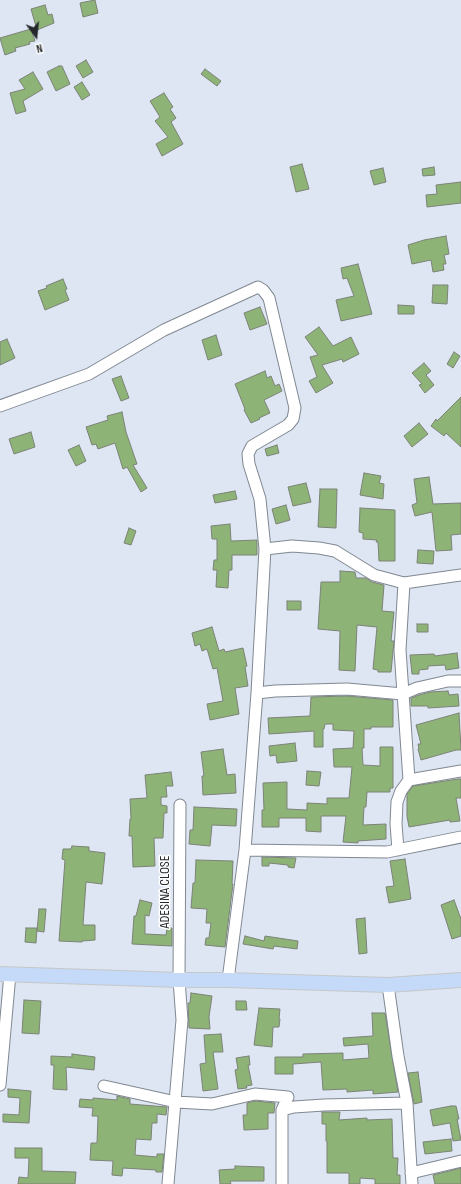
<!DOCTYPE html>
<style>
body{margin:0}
#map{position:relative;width:461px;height:1184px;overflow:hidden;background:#dde6f2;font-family:"Sofia Sans Condensed",sans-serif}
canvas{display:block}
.north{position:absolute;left:16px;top:16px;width:40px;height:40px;-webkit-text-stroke:3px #fff;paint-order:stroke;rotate:165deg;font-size:11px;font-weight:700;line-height:16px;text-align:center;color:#24272b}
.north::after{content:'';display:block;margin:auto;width:14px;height:18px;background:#24272b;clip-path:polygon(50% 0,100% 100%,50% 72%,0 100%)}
</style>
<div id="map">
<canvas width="461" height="1184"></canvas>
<div class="north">N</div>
</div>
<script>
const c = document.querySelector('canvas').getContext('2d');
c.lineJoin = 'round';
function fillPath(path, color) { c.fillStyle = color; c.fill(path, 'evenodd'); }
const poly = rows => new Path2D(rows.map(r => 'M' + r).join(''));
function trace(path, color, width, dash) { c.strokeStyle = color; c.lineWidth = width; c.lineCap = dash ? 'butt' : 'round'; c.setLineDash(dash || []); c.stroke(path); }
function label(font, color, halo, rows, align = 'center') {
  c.font = font + ' "Sofia Sans Condensed",sans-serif'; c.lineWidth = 3; c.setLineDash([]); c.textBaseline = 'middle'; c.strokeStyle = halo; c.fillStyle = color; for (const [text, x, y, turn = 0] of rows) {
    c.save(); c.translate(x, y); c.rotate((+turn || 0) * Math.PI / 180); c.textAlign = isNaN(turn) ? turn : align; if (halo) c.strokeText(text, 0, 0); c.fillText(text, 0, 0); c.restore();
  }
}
const building = poly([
 [95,0,98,13,83,17,80,3,95,0],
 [45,5,48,15,52,14,54,23,37,30,31,9,45,5],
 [31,29,35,41,29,42,30,44,15,48,16,51,5,55,0,38,31,29],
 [86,60,93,72,83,78,76,66,86,60],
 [59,66,62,66,70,84,56,91,47,72,59,66],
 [205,69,221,81,217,86,201,74,205,69],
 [33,72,43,89,23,101,26,111,16,114,10,93,25,89,19,80,33,72],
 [82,82,90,95,82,100,74,87,82,82],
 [164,93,173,107,170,109,176,118,171,122,183,144,162,156,156,144,168,137,155,121,160,117,150,101,164,93],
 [302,164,309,189,296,192,290,167,302,164],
 [434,167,435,175,423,176,422,169,434,167],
 [383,168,386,182,374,185,370,171,383,168],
 [461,182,461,203,427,207,426,195,437,194,436,185,461,182],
 [446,236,449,254,444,255,446,264,443,264,444,270,433,272,431,260,412,264,408,245,424,240,446,236],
 [358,264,372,314,341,321,336,300,354,296,347,278,343,279,341,268,358,264],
 [63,279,67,289,65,290,69,300,45,310,38,291,47,288,46,286,63,279],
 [433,285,448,285,447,304,432,303,433,285],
 [398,305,414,306,414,314,398,314,398,305],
 [260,307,267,324,250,330,244,313,260,307],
 [319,327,333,346,351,337,359,354,343,362,342,359,322,365,333,383,316,393,309,381,317,377,310,357,318,355,305,337,319,327],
 [216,335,222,355,208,360,202,340,216,335],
 [7,339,15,358,0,365,0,342,7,339],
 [454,352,460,356,453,368,447,364,454,352],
 [424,363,431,371,426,375,434,385,425,393,419,385,422,384,412,373,424,363],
 [265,371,267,378,271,376,275,386,279,384,282,391,264,400,270,413,259,418,260,419,251,423,244,410,245,409,235,384,265,371],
 [121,376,129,398,121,401,112,379,121,376],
 [461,397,461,447,446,433,444,436,431,426,436,419,437,421,461,397],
 [122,412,126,432,137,464,133,465,147,488,141,492,127,467,123,469,115,443,98,449,96,444,92,445,86,427,108,420,107,416,122,412],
 [419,423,428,434,412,447,404,436,419,423],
 [31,432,35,447,14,454,9,439,31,432],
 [79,445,86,461,76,466,68,450,79,445],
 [277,445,279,453,267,456,265,449,277,445],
 [364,473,381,476,379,483,384,484,383,499,360,495,364,473],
 [429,477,433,504,461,503,461,534,451,535,452,550,436,551,432,512,415,516,412,505,417,503,414,479,429,477],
 [306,483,311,502,293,506,288,487,306,483],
 [320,489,337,489,336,528,318,527,320,489],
 [235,491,237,499,215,503,213,495,235,491],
 [286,505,290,520,276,524,272,509,286,505],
 [360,508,395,510,395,561,379,561,378,542,376,542,377,540,363,539,363,533,359,532,360,508],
 [230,524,231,541,257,540,257,555,232,555,232,570,229,570,228,588,216,587,217,570,213,570,214,560,217,560,217,539,212,539,211,526,230,524],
 [129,528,136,531,131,545,124,543,129,528],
 [418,550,434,551,433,564,417,563,418,550],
 [340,571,355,572,356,578,366,578,372,582,384,585,382,611,394,612,391,641,394,641,391,672,378,672,378,670,373,669,377,627,357,625,355,671,339,670,340,631,318,629,321,582,340,582,340,571],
 [287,601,301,601,301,610,287,610,287,601],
 [417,624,428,624,428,632,417,632,417,624],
 [212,627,219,651,224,649,225,652,243,648,247,666,245,667,248,686,235,688,239,714,210,720,207,704,223,701,217,668,213,669,207,649,202,651,200,644,195,646,192,633,212,627],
 [457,653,459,668,446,670,445,665,428,666,428,669,419,670,419,674,412,674,410,655,434,654,435,656,457,653],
 [448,691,449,695,458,694,459,706,428,708,428,706,411,706,411,698,419,695,430,692,448,691],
 [347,696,393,700,393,727,371,727,371,729,364,729,364,748,362,748,363,765,380,766,380,747,393,747,393,788,390,788,390,792,367,792,366,807,364,807,363,825,386,824,386,839,358,841,358,843,343,842,346,816,321,816,321,832,306,831,306,818,279,818,279,827,262,827,262,810,264,810,263,783,287,782,287,809,307,810,307,803,327,804,327,798,349,798,352,767,334,767,333,749,353,748,354,731,333,730,333,724,325,724,324,729,323,729,323,747,314,747,314,731,269,734,268,718,310,716,311,697,347,696],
 [459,713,461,750,456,750,421,760,418,749,419,749,418,744,421,744,416,725,459,713],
 [295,743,297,761,277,763,276,755,270,756,269,746,295,743],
 [223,749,227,775,235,774,236,793,203,795,202,776,204,776,201,752,223,749],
 [307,771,321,772,319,786,306,785,307,771],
 [171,772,173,786,166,786,167,797,161,797,161,805,167,806,167,813,164,813,163,838,154,838,155,866,133,867,132,836,129,836,130,819,131,819,130,799,147,798,145,775,171,772],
 [458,779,461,779,461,798,456,798,460,821,450,822,450,820,409,827,407,816,407,794,413,786,458,779],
 [194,807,237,809,236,826,212,825,210,846,189,844,190,830,193,830,194,807],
 [72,846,89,847,89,851,105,853,102,884,86,882,83,925,95,925,95,940,82,941,82,942,59,941,65,860,62,859,63,849,71,849,72,846],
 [262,857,296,858,294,868,288,867,288,865,269,863,269,866,262,866,262,857],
 [405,859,411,899,389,903,386,887,394,886,390,861,405,859],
 [196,860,233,861,232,884,233,884,225,947,205,945,206,938,209,938,211,923,206,923,207,909,191,908,193,883,195,883,196,860],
 [140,900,152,903,149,916,145,915,145,934,166,935,167,928,172,928,172,946,132,944,134,916,136,916,140,900],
 [454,900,461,919,461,936,452,939,441,905,454,900],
 [39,909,46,909,44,932,37,931,39,909],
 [365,918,367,953,359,954,356,919,365,918],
 [26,928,37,928,36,943,25,942,26,928],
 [245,936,264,941,265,936,298,941,297,949,274,946,273,949,243,944,245,936],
 [191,993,212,996,209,1017,210,1029,189,1028,188,1003,190,1003,191,993],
 [24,1000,41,1001,39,1034,22,1033,24,1000],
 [236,1001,246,1001,247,1010,236,1010,236,1001],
 [259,1008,280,1009,279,1019,280,1019,279,1027,273,1027,272,1047,254,1045,259,1008],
 [372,1013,385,1013,398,1092,373,1094,373,1090,347,1092,347,1089,323,1090,321,1062,293,1064,293,1074,275,1074,275,1057,303,1057,303,1054,343,1053,343,1060,369,1058,368,1044,344,1046,343,1038,373,1036,372,1013],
 [221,1034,223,1052,213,1052,218,1089,203,1091,200,1064,206,1063,204,1035,221,1034],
 [72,1054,95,1057,94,1070,66,1067,67,1090,53,1089,54,1065,51,1065,51,1056,72,1057,72,1054],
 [249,1056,250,1065,248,1065,252,1085,246,1086,247,1088,238,1089,235,1070,238,1069,236,1058,249,1056],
 [418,1072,422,1102,414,1104,408,1073,418,1072],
 [8,1089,31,1091,29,1123,3,1122,3,1114,19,1115,20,1098,8,1097,8,1089],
 [117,1096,130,1099,130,1104,167,1107,166,1115,157,1114,157,1123,152,1123,151,1140,136,1139,135,1155,157,1157,157,1154,164,1154,162,1172,156,1172,156,1170,123,1168,122,1176,112,1175,113,1161,90,1160,91,1143,97,1143,98,1116,92,1116,93,1108,79,1107,80,1099,93,1100,93,1098,117,1100,117,1096],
 [255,1101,275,1103,274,1113,268,1113,268,1129,244,1130,243,1115,247,1115,247,1103,255,1101],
 [451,1106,456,1106,459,1119,457,1119,461,1140,453,1141,450,1123,433,1126,430,1110,451,1106],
 [322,1112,340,1112,339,1120,367,1118,367,1120,392,1119,393,1158,398,1158,397,1175,400,1175,400,1184,375,1184,375,1179,360,1178,360,1184,349,1184,349,1173,327,1173,327,1141,326,1141,326,1124,322,1124,322,1112],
 [451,1139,452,1151,425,1154,423,1142,451,1139],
 [15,1148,42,1148,42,1171,76,1172,75,1184,18,1184,19,1177,28,1178,29,1158,15,1158,15,1148],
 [235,1166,264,1167,264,1181,230,1181,231,1184,220,1184,219,1170,235,1169,235,1166],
 [461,1168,461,1184,435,1184,433,1175,461,1168]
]);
fillPath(building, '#8eb376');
trace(building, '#7c8277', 1);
const minor = poly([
 [0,406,89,374,164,330,258,287,263,290,269,298,295,408,293,419,288,425,252,446,248,454,249,464,260,499,265,549,257,693,245,850,228,980],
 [265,549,292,546,319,548,335,551,374,575,404,583,461,575],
 [404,583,400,650,409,780],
 [257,693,275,691,347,689,403,694,417,688,448,681,461,681],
 [245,850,387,852,461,837],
 [398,850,396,824,397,802,401,791,409,780,461,771],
 [388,985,398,1056,407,1103,412,1184],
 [0,1085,10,974],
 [104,1086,176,1102,212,1104,255,1094,288,1097,282,1110,294,1107,324,1105,407,1103],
 [282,1110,282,1184],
 [411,1173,461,1161],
 [168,1184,182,1020,179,980,180,805]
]);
const major = poly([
 [0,974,179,980,228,980,388,985,461,980]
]);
trace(minor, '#808892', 13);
trace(major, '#c6c7c8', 16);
trace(minor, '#fff', 11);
trace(major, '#c4daf8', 14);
label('14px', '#24272b', '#fff', [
 ["ADESINA CLOSE",165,892,-90]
]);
</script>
